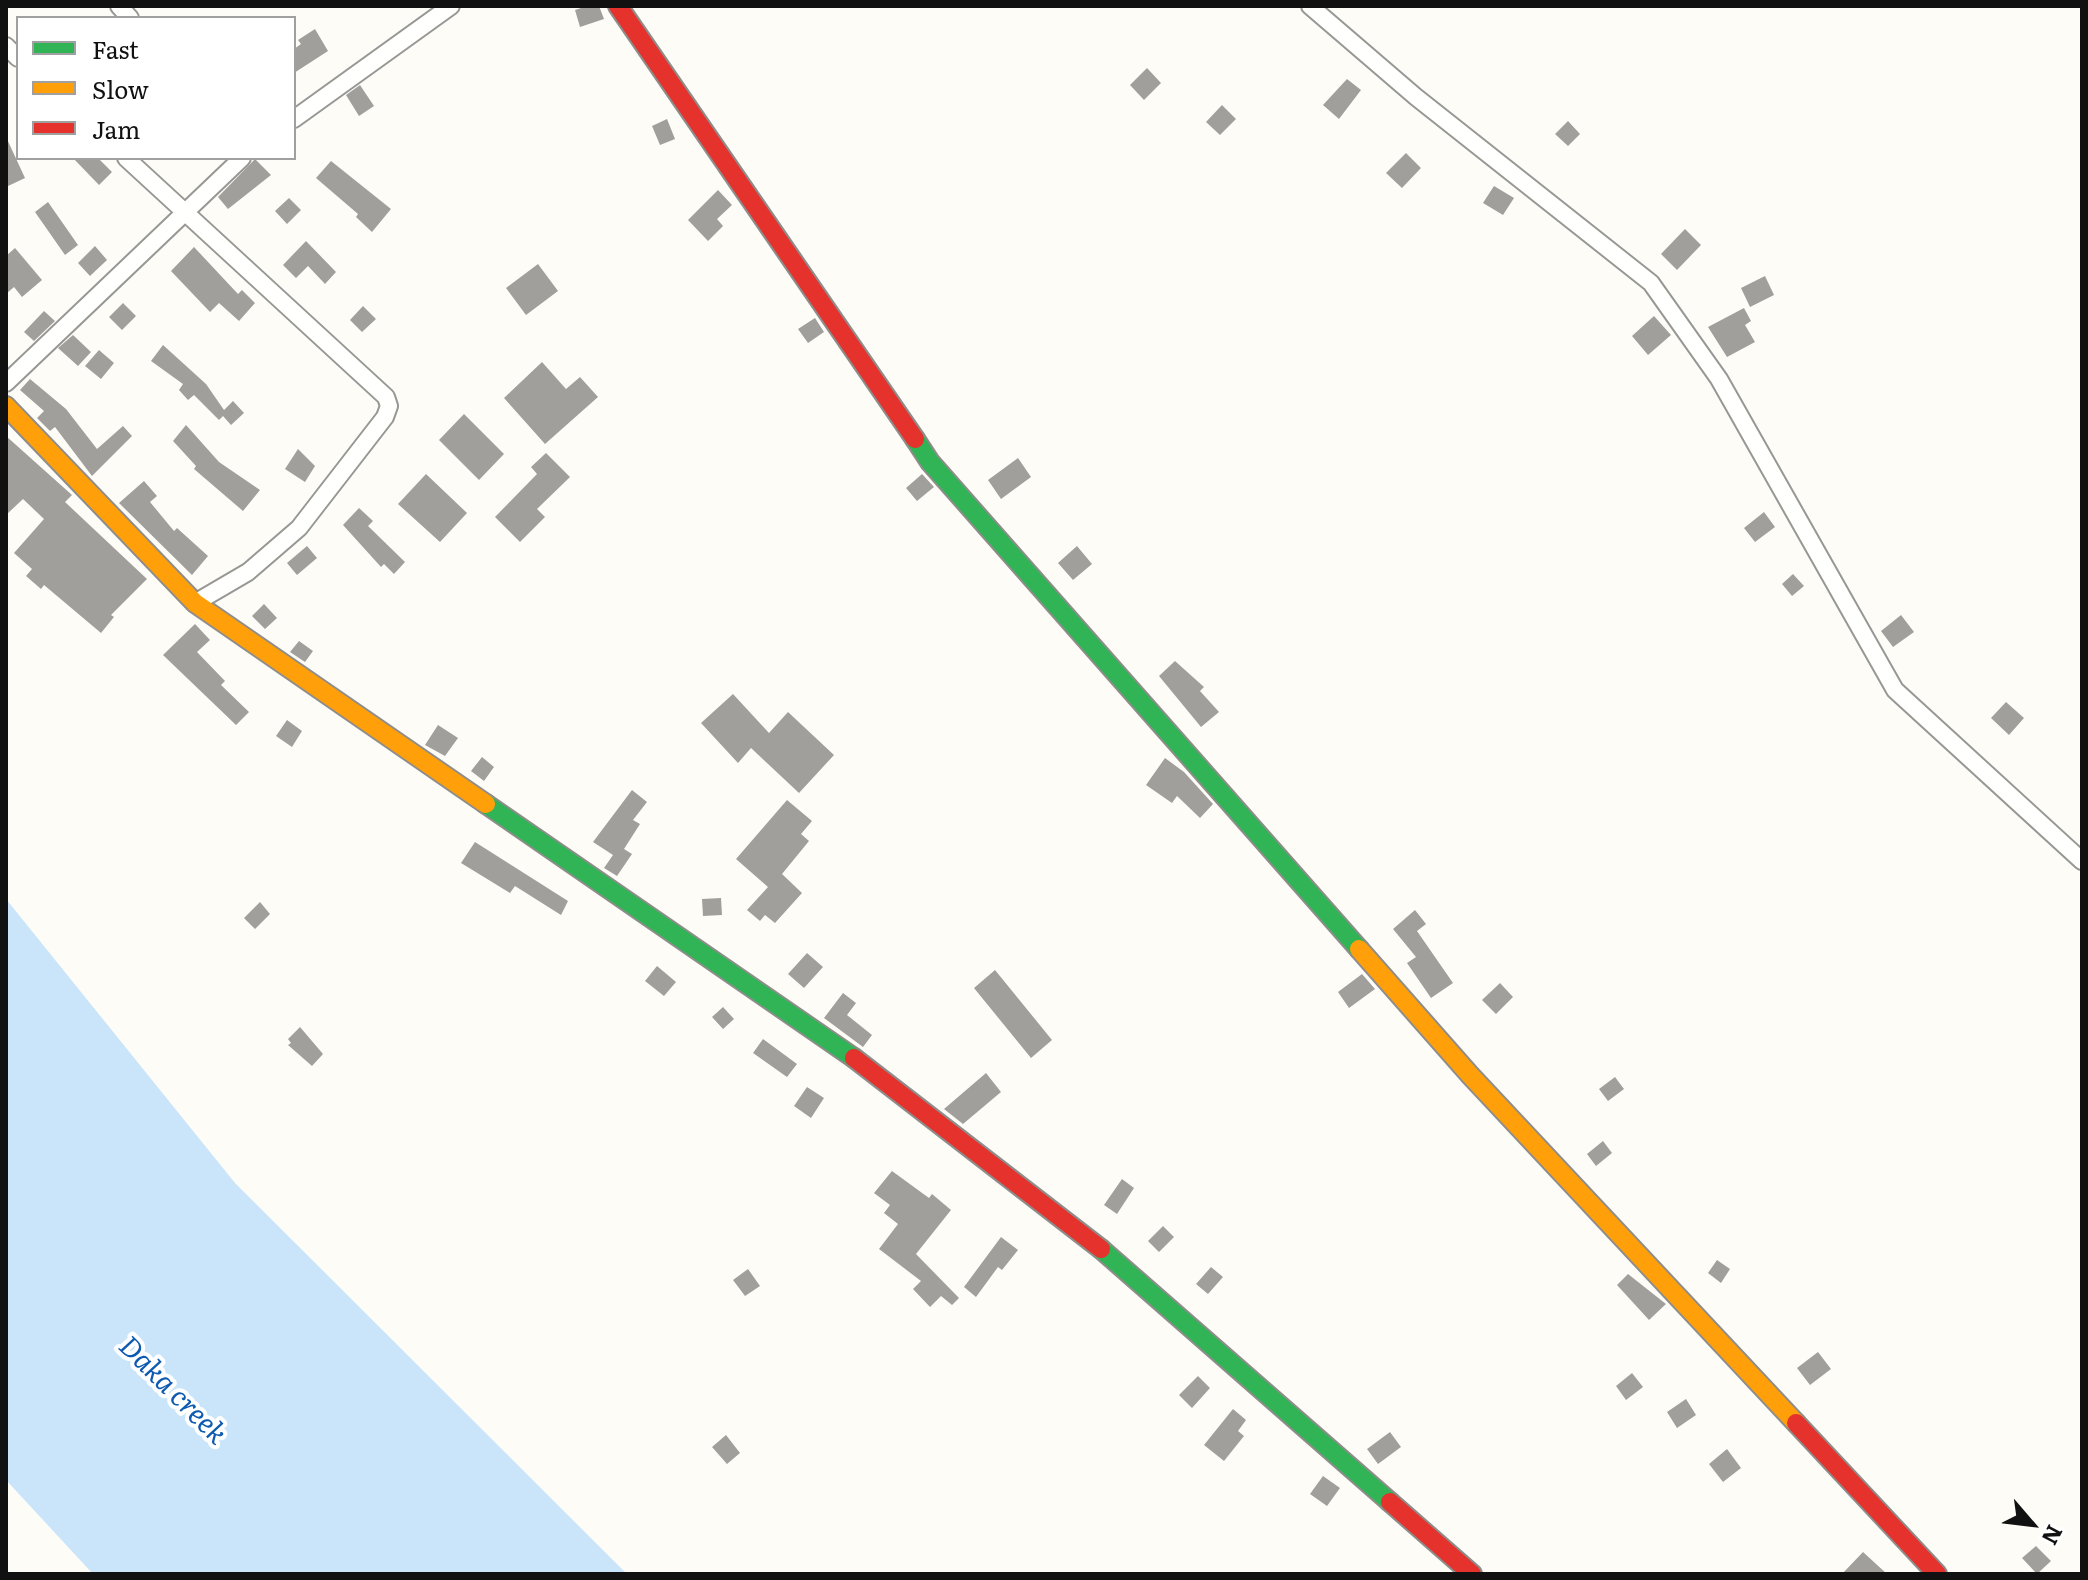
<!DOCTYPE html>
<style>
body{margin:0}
#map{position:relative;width:2088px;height:1580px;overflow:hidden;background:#fdfcf7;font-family:Literata,serif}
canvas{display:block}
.frame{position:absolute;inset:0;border:8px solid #111;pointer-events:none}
.legend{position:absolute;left:16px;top:16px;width:280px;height:144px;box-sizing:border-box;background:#fff;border:2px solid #a0a0a0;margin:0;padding:10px 14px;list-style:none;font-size:24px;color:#111}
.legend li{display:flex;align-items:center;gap:16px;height:40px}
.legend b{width:40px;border:2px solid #a0a0a0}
.north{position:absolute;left:1992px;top:1484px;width:80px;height:80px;-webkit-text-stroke:6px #fff;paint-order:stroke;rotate:118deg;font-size:22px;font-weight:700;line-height:32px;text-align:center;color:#111}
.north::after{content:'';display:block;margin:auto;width:28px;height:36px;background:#111;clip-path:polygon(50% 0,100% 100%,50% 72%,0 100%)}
</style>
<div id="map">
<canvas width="2088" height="1580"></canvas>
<div class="frame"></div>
<ul class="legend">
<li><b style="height:10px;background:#30b455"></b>Fast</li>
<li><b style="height:10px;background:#ff9f0a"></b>Slow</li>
<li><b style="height:10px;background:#e5322d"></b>Jam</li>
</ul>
<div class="north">N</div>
</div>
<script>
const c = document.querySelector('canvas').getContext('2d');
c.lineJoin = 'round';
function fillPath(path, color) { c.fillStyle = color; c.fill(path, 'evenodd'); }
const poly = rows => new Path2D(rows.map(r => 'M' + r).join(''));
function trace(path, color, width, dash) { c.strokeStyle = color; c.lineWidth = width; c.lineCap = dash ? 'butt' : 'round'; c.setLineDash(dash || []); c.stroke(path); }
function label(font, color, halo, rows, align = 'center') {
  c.font = font + ' Literata,serif'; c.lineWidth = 8; c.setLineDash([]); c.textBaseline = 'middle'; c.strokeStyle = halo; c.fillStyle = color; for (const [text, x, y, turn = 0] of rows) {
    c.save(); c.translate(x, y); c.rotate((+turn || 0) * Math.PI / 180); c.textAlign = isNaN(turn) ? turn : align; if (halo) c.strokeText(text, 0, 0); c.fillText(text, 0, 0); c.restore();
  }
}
fillPath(poly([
 [6,899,235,1183,627,1574,93,1574,6,1480]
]), '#cae5fa');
fillPath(poly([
 [587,6,599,6,604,19,580,27,575,10],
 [315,29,328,51,294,73,294,49,301,44,298,40],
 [1147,68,1161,83,1144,100,1130,85],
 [1347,79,1361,90,1339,119,1323,105],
 [360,85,374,106,359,116,346,95],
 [1222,105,1236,119,1220,135,1206,122],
 [667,119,675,139,660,145,652,126],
 [1568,121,1580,134,1568,146,1555,134],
 [6,137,25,178,6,187],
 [1406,153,1421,168,1402,188,1386,173],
 [73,158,98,158,112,172,99,185],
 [255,159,271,175,228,209,218,197],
 [331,161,391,209,372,232,356,217,358,214,316,178],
 [1494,186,1514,198,1503,215,1483,203],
 [718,190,732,205,717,219,723,226,708,241,688,220],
 [289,198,301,210,287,224,275,211],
 [48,202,78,245,65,255,35,212],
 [1685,229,1701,245,1677,270,1661,254],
 [306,241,336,272,325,284,308,266,296,278,283,265],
 [95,246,107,260,90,276,78,263],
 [194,247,238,294,242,290,255,303,239,321,219,303,210,312,171,271],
 [15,248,42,280,22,297,14,287,6,294,6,256],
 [538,264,558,291,526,315,506,288],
 [1765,276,1774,295,1750,307,1741,288],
 [123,303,136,316,122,330,109,317],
 [363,306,376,319,362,332,350,320],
 [1744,308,1751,321,1745,325,1755,342,1727,357,1708,327],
 [44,311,55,321,34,341,24,332],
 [1654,316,1671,335,1648,355,1632,336],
 [815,318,824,332,808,343,798,329],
 [73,335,91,352,78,366,58,348],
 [163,345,206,384,224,410,233,401,244,413,231,425,223,416,219,420,194,395,188,400,179,390,183,384,151,361],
 [99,350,114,363,101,379,85,366],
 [542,362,566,389,580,377,598,397,545,444,504,398],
 [30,379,66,409,97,449,123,426,132,436,92,476,55,427,50,431,37,418,44,411,20,390],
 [464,414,504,454,479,480,439,440],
 [186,425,219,462,260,490,243,511,194,469,196,466,173,441],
 [6,436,72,495,65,502,147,579,111,615,114,617,101,633,44,585,41,589,26,576,32,569,14,553,44,519,23,499,6,515],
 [298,449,315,466,305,482,285,469],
 [546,453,570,477,537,509,545,517,520,542,495,517,537,474,531,467],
 [1018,458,1031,477,1001,499,988,480],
 [426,474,467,513,440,542,398,504],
 [922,474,934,487,917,501,906,488],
 [144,481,157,496,150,502,174,531,177,528,208,556,192,575,119,503],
 [359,508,373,521,368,526,405,562,394,574,384,564,381,567,343,525],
 [1764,512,1775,527,1755,542,1744,528],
 [307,546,317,558,297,575,287,563],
 [1077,546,1092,564,1073,580,1058,563],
 [1793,574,1804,586,1792,596,1782,584],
 [264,604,277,618,265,629,252,616],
 [1901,615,1914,632,1893,647,1881,631],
 [195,624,210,640,197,652,225,681,221,685,249,712,236,725,163,655],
 [299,641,313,651,305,662,290,652],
 [1175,661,1204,687,1200,691,1219,712,1201,727,1159,676],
 [733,694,769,733,788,712,834,755,799,793,751,748,738,763,701,723],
 [2006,702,2024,718,2009,735,1991,718],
 [287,720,302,731,292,747,276,736],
 [438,725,458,738,445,756,425,745],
 [482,757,494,767,484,781,471,771],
 [1165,758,1184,772,1213,804,1200,818,1177,796,1172,803,1146,785],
 [632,790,647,802,633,820,640,824,624,849,632,854,617,876,604,868,613,855,593,842],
 [787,800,812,821,801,834,809,841,782,874,802,893,775,923,765,915,760,921,747,910,768,887,736,859],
 [475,842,568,901,561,915,515,886,510,893,461,863],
 [721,898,722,915,703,916,702,899],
 [260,902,270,914,255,929,244,918],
 [1415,910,1426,924,1417,931,1453,983,1431,998,1407,963,1416,957,1393,929],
 [807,953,823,967,804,988,788,974],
 [657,966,676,982,664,996,645,981],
 [995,970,1052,1040,1031,1058,974,988],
 [1362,974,1375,989,1349,1008,1338,992],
 [1500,983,1513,997,1496,1014,1482,1000],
 [843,993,856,1003,847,1015,872,1035,863,1047,824,1018],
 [723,1007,734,1019,723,1029,712,1017],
 [300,1027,323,1054,312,1066,288,1045,291,1043,288,1039],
 [763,1039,797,1064,787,1077,753,1053],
 [986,1073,1001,1092,963,1124,944,1109],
 [1615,1077,1624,1089,1608,1101,1599,1089],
 [807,1087,824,1098,811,1118,794,1106],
 [1603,1141,1612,1153,1596,1166,1587,1154],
 [892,1171,929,1198,932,1194,951,1210,916,1254,959,1298,952,1305,941,1296,930,1307,913,1289,921,1281,879,1249,898,1224,884,1213,890,1205,874,1193],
 [1122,1179,1134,1188,1117,1214,1104,1205],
 [1163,1226,1174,1237,1159,1252,1148,1241],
 [1001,1237,1018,1250,1002,1270,998,1267,976,1297,964,1287],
 [1717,1260,1730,1269,1721,1283,1708,1273],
 [1211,1267,1223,1277,1208,1294,1196,1284],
 [748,1269,760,1286,745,1296,733,1280],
 [1628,1274,1666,1304,1649,1320,1617,1285],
 [1818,1352,1831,1369,1810,1385,1797,1368],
 [1632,1373,1643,1387,1626,1400,1616,1386],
 [1198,1376,1210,1388,1192,1408,1179,1395],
 [1686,1399,1696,1415,1677,1428,1667,1412],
 [1233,1409,1246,1420,1238,1431,1244,1436,1224,1461,1204,1445],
 [1390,1432,1401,1447,1378,1464,1367,1449],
 [726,1435,740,1453,727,1464,712,1447],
 [1727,1449,1741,1468,1723,1482,1709,1464],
 [1323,1476,1340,1488,1327,1506,1310,1494],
 [2036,1546,2051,1561,2037,1574,2022,1558],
 [1863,1552,1887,1574,1842,1574]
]), '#a19f9c');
const street = poly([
 [119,6,130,18],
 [1310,6,1416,97,1651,283,1719,379,1895,690,2082,861],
 [6,46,18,58],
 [294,119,451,6],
 [126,158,386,397,389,406,385,417,299,528,248,572,195,603],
 [6,383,242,158]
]);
const fast = poly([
 [915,439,930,462,1359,949],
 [486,804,854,1058],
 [1101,1249,1390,1502]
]);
const slow = poly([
 [6,406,195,603,486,804],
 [1359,949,1470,1075,1796,1423]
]);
const jam = poly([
 [618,6,915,439],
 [854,1058,1101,1249],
 [1796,1423,1937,1574],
 [1390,1502,1472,1574]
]);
trace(street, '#979795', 20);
trace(fast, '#8e8d8b', 22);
trace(slow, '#8e8d8b', 22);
trace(jam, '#8e8d8b', 22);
trace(street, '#fffffe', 16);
trace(fast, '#30b455', 18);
trace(slow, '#ff9f0a', 18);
trace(jam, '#e5322d', 18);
label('italic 28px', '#0d5ab0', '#fff', [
 ["Daka creek",172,1391,45]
]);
</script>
